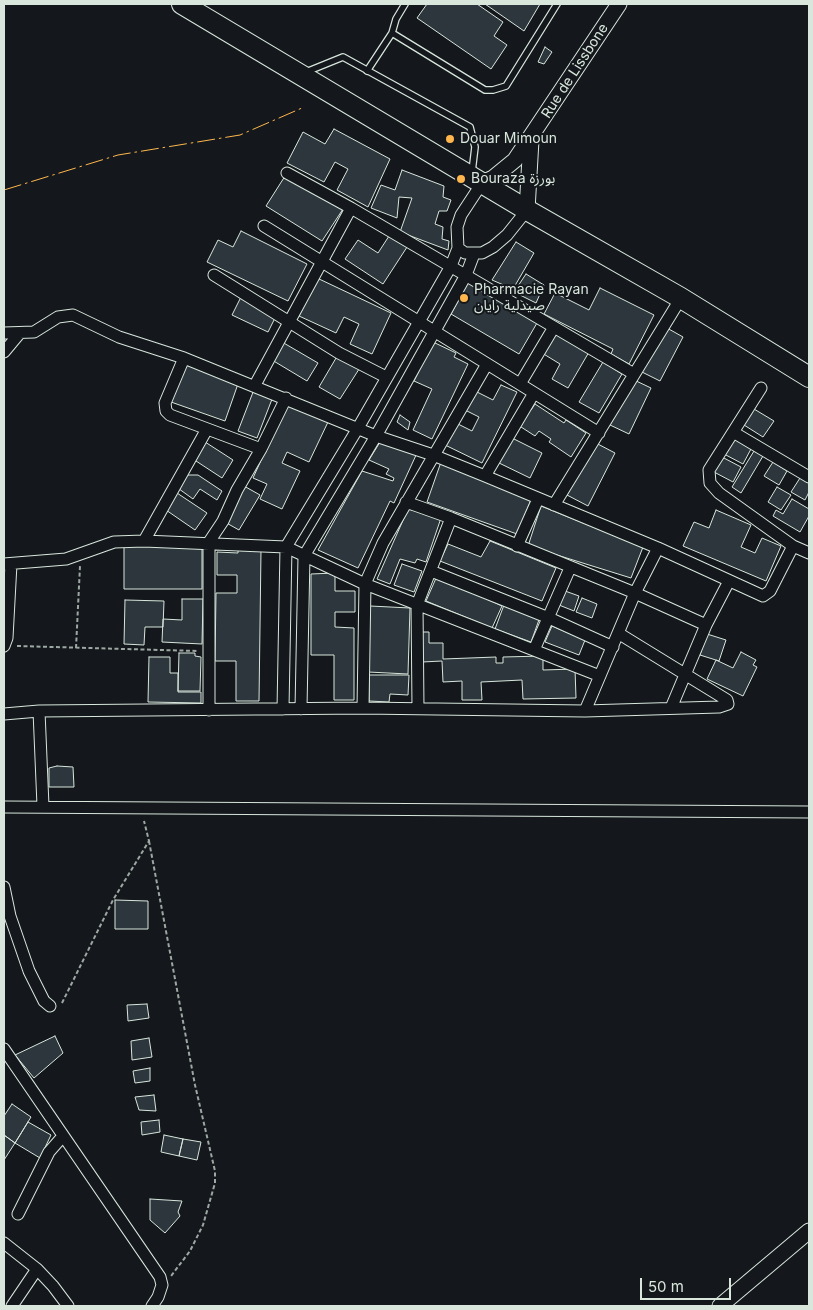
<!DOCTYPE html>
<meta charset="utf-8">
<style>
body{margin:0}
#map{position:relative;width:813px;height:1310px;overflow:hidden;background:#14181c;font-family:Inter,sans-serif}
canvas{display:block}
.frame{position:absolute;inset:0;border:5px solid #d8e6dc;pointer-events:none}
.scale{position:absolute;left:640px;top:1278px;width:91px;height:22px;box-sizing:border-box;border:2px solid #d8e6dc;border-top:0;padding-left:6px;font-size:15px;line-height:18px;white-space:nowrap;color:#d8e6dc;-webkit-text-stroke:4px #14181c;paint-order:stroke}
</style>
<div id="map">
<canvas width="813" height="1310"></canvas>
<div class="frame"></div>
<div class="scale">50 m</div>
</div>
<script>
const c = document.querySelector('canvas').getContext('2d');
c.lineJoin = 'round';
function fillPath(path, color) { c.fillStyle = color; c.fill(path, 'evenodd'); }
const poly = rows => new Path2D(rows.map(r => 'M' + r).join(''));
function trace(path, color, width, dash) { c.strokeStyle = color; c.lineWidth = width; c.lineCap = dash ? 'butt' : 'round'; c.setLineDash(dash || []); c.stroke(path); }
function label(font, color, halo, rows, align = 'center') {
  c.font = font + ' Inter,"Noto Sans Arabic",sans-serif'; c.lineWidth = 4; c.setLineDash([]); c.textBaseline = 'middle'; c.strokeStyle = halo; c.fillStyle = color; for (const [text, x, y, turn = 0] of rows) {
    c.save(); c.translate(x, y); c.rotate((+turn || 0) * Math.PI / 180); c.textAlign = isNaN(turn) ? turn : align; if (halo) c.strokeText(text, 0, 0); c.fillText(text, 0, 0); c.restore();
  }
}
const building = poly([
 [427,4,477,4,503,22,494,36,507,45,491,69,417,18,427,4],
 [485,4,540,4,524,31,485,4],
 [545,47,552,52,544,64,538,62,545,47],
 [334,129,390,159,368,207,337,190,348,169,335,162,324,182,287,163,303,132,325,144,334,129],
 [402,170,444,186,443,197,451,200,447,211,439,211,435,224,443,227,442,239,449,241,448,250,400,232,412,198,399,197,397,218,371,208,381,185,395,190,402,170],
 [287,173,343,209,322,241,266,206,287,173],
 [241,231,307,264,288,301,207,262,218,240,233,247,241,231],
 [391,233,409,244,383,284,345,259,358,240,378,253,391,233],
 [516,242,534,253,513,289,492,280,516,242],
 [526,274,544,285,536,303,514,292,526,274],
 [317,278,391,313,372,354,350,344,359,324,344,317,336,333,299,316,317,278],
 [468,282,537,323,519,354,451,314,468,282],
 [600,288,654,315,629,364,611,354,613,349,544,314,555,293,589,310,600,288],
 [241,297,277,314,268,332,232,315,241,297],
 [667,328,683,337,660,381,640,371,667,328],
 [555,332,589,352,568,388,552,379,560,364,542,353,555,332],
 [282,342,318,363,307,381,272,360,282,342],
 [433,342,456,353,454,357,468,364,432,439,413,430,432,389,414,381,433,342],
 [339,353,361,366,340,399,319,387,339,353],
 [185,362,239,381,225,421,171,402,185,362],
 [603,362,622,374,599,413,579,402,603,362],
 [632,379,651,388,629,434,610,425,632,379],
 [501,385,517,392,482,463,443,444,454,422,472,431,479,417,463,409,473,390,493,400,501,385],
 [255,387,274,394,257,438,238,431,255,387],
 [287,403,328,422,309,462,287,452,282,463,300,471,282,509,260,499,267,484,253,478,287,403],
 [535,404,564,423,566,420,586,433,571,457,549,442,551,439,539,431,535,436,518,425,529,409,531,410,535,404],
 [754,409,774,421,763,437,744,425,754,409],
 [400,415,410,422,408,430,397,422,400,415],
 [510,437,542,453,530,478,497,462,510,437],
 [734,437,751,449,743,464,724,454,734,437],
 [202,440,233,460,222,478,193,459,202,440],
 [380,442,417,453,394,503,390,501,358,568,318,550,362,471,393,481,394,478,386,474,389,469,369,460,380,442],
 [594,442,615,453,588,506,567,495,594,442],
 [754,451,763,456,741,493,732,487,754,451],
 [722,457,741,467,733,482,714,472,722,457],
 [441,462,531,500,517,534,427,502,441,462],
 [773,462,787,471,779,485,764,476,773,462],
 [186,475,198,475,222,491,217,500,200,489,193,499,175,486,186,475],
 [800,478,809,483,809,492,805,500,791,492,800,478],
 [244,486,260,495,239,530,223,521,244,486],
 [777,487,791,495,781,510,768,502,777,487],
 [177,493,207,513,195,530,166,510,177,493],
 [792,499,809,509,809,516,800,532,773,516,776,510,783,514,792,499],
 [541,506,643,547,631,578,528,546,541,506],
 [408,509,441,518,426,562,417,559,415,563,400,559,390,584,377,579,408,509],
 [716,510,751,525,741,547,755,553,762,538,781,546,766,581,683,546,694,522,709,528,716,510],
 [490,541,556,568,542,601,440,561,448,544,481,557,490,541],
 [124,544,202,546,202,589,124,589,124,544],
 [238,549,261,550,259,701,236,701,236,661,215,661,216,593,237,593,237,575,217,575,217,552,238,553,238,549],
 [402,564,422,571,414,592,394,585,402,564],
 [335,573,335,591,355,591,355,612,335,612,335,627,354,628,354,700,334,700,334,655,311,655,311,574,335,573],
 [437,576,502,606,492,628,426,601,437,576],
 [565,591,579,596,574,611,559,605,565,591],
 [582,598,597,604,592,618,576,612,582,598],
 [182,599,203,599,202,644,162,642,163,619,182,620,182,599],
 [125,600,164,601,163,627,145,627,144,645,124,644,125,600],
 [504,605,540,617,531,642,495,629,504,605],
 [370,606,410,608,408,674,368,672,370,606],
 [552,626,585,640,579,655,545,642,552,626],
 [421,632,429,632,429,643,443,643,443,659,496,657,496,663,503,663,503,657,543,656,543,670,575,669,576,698,523,699,522,680,481,682,482,700,462,700,462,681,443,682,442,661,422,662,421,632],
 [707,634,726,640,719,661,700,655,707,634],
 [741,652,756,660,753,665,757,667,743,696,707,679,716,660,733,668,741,652],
 [179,653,195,653,195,656,201,657,200,691,178,691,179,653],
 [149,657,170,657,170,673,178,673,178,692,201,692,201,703,148,702,149,657],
 [369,675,409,675,408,695,390,694,389,702,369,701,369,675],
 [57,766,73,767,74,787,49,787,49,768,57,766],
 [115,900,148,901,148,929,115,929,115,900],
 [147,1004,149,1018,128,1021,127,1005,147,1004],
 [55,1036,63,1053,34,1078,15,1055,55,1036],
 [149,1038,152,1057,132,1060,131,1041,149,1038],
 [150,1068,150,1081,135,1083,133,1071,150,1068],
 [154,1095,156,1111,139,1110,135,1097,154,1095],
 [12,1104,31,1117,15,1143,4,1135,4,1116,12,1104],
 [159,1120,160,1132,142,1135,141,1122,159,1120],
 [28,1122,51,1135,40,1158,15,1143,28,1122],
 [4,1135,15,1143,4,1160,4,1135],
 [164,1135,183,1139,179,1156,161,1152,164,1135],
 [183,1139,201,1142,197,1160,179,1156,183,1139],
 [150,1199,182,1201,178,1212,180,1216,165,1233,150,1220,150,1199]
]);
fillPath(building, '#2c363c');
trace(building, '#d8e6dc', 1);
const lane = poly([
 [405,4,396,19,392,33,485,90,493,90,506,86,557,4],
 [367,71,392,33],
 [306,72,343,57,470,127,475,147,472,172]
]);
const street = poly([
 [287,173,351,208,634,374],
 [482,183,461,215,457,227,458,248,465,253,482,253,493,247,507,235,527,210],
 [264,226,599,433],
 [214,275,339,353,386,377],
 [4,333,34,332,58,317,73,315,119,337,184,358],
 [4,352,19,334],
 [520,384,554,327],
 [255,385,351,208],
 [761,388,709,470,710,483,719,493,793,546,809,553],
 [733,432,809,477],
 [261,449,170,415,166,411,165,403,184,358,376,436,433,455,485,476,658,548,763,596,770,591,793,546],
 [485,476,534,393],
 [406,502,451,518,635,593,706,625],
 [554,505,681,298],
 [144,541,207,429],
 [517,546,538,499],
 [4,564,66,559,114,542,144,541,286,547,365,584,600,676],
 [431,571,549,618,613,647],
 [4,646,7,638,11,564],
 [534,650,570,568],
 [363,708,365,584,383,543,487,364],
 [418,708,417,605,451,518],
 [671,708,706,625,729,581],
 [283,709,286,547,358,428,451,266,458,248],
 [301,709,304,556,376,436,466,275,474,254],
 [209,710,209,542,223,521,237,490,261,449,286,398],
 [39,711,43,806],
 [585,711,635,593,658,548],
 [4,714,39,711,363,708,585,711,719,707,728,704,727,700,618,633],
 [4,807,809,812],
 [4,887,10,916,29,971,44,1001,50,1006],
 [4,1049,160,1277,162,1285,158,1297,152,1306],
 [18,1214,49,1152,63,1136],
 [4,1243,37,1269,53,1286,68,1306],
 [12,1306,37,1269]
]);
const secondary = poly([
 [482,183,493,178,515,160,619,4],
 [527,210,531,140],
 [720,1306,809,1231]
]);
const highway = poly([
 [182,4,527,210,681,298,809,377]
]);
trace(lane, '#d8e6dc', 8);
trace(street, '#d8e6dc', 13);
trace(secondary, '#d8e6dc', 17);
trace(highway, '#d8e6dc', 22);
trace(poly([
 [17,646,197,651],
 [76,648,80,566],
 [149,841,195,1085,215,1171,215,1183,203,1225,190,1251,171,1276],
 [62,1003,113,900,149,841,144,821]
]), '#9da8a2', 2, [4, 2.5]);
trace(lane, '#14181c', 5.5);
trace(street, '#14181c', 11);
trace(secondary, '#14181c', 15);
trace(highway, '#14181c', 20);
trace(poly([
 [4,190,118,155,240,135,302,108]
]), '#ffb74d', 1, [18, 4, 2.5, 4]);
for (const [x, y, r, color] of [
 [450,139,5,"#ffb74d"],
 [461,179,5,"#ffb74d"],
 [464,298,5,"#ffb74d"]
]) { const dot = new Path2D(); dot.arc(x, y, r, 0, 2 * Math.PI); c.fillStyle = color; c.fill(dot); trace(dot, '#14181c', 2); }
label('14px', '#d8e6dc', '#14181c', [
 ["Rue de Lissbone",575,71,-57]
]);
label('14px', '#d8e6dc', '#14181c', [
 ["Douar Mimoun",460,139],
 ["Bouraza بورزة",471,179],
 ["Pharmacie Rayan",474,290],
 ["صيدلية رايان",474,306]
], 'left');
</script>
